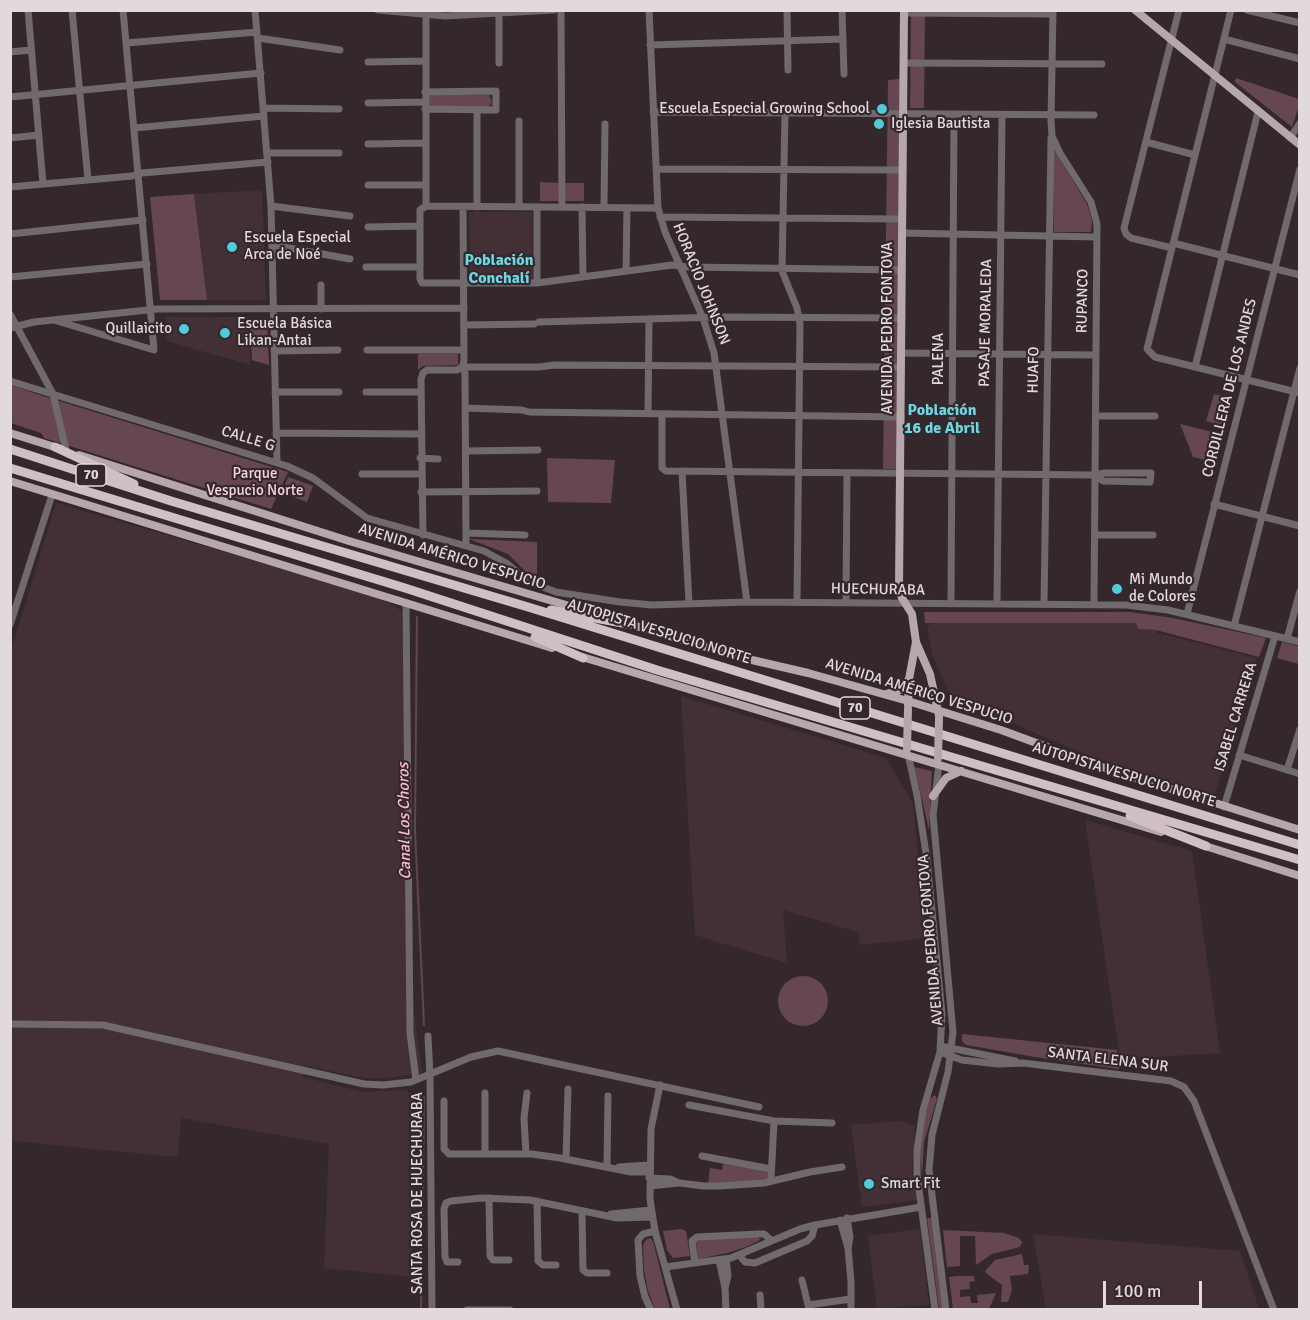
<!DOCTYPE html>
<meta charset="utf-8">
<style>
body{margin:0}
#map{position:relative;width:1310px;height:1320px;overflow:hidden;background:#35282d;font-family:Signika,sans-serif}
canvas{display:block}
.frame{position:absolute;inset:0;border:12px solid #e1d9db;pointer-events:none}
.scale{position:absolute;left:1103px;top:1281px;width:99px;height:27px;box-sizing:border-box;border:3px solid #e1d9db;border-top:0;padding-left:8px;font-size:18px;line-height:21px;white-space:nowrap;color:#e1d9db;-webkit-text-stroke:4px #35282d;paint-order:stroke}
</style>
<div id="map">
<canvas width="1310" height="1320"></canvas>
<div class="frame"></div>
<div class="scale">100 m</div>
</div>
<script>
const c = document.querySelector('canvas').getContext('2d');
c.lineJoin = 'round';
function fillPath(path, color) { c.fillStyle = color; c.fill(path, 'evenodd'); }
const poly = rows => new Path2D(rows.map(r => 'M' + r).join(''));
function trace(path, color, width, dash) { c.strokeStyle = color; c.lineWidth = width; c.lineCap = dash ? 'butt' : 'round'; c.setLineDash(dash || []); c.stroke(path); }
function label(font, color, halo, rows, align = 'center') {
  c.font = font + ' Signika,sans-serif'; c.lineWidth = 4.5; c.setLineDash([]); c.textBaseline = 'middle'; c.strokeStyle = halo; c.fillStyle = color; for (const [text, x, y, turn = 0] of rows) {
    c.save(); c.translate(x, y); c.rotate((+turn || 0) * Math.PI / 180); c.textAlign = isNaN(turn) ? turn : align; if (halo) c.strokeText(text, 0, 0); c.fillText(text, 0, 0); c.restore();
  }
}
fillPath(poly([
 [262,190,266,300,207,300,194,194],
 [469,212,532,212,533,280,470,279],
 [165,317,248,317,250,365,167,341],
 [56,503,377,596,402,611,414,1013,422,1073,388,1078,365,1078,305,1066,302,1077,362,1092,407,1090,414,1098,409,1156,413,1277,324,1268,329,1144,181,1118,178,1157,11,1141,11,651],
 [932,623,1137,623,1138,629,1156,630,1157,633,1257,658,1214,797,1084,754,1010,722,958,704,951,697,933,657,927,627],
 [681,696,886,758,913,803,926,938,860,945,858,932,783,910,787,963,695,935],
 [1085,820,1192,851,1220,1053,1120,1059],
 [903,1121,915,1126,912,1171,917,1200,862,1207,851,1125],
 [920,1229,929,1305,877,1309,868,1236],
 [1033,1234,1240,1251,1259,1309,1046,1309]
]), '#433037');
fillPath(poly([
 [911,11,925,11,924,108,910,108],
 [1236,78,1299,99,1299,106,1292,127,1235,82],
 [900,79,897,469,883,469,888,80],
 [428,95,489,95,492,102,489,107,428,107],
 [1053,148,1087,204,1092,221,1091,232,1054,232],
 [540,182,560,183,559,201,540,201],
 [565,183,584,183,584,201,565,201],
 [194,194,207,300,160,300,150,197],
 [267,318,269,365,252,360,250,319],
 [418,354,458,354,458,365,423,366,418,370],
 [11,385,43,396,288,472,271,509,44,438,41,433,11,423],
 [1214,394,1230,398,1223,426,1206,421],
 [1180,424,1221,434,1214,462,1193,457],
 [547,458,615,460,611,503,548,502],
 [288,477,313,486,307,502,282,493],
 [469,539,537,542,537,577,526,572,508,554],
 [924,612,1130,612,1173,618,1266,638,1259,657,1156,630,1138,629,1136,623,925,623],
 [1282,642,1299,646,1299,664,1277,658],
 [914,767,932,771,929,830,918,782],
 '778 1001a25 25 0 1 1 50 0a25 25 0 1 1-50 0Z',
 [962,1034,1117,1050,1119,1069,1035,1057,966,1045,962,1041],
 [935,1095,937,1099,924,1142,922,1178,920,1148,923,1120,930,1099],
 [723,1164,770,1171,770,1177,767,1180,708,1184,710,1168,722,1170],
 [927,1218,932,1218,943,1309,939,1309],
 [681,1229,686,1231,690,1256,673,1258,667,1250,663,1231],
 [943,1230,1004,1233,1019,1238,1022,1242,1020,1247,992,1254,976,1265,975,1236,960,1236,960,1266,947,1267],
 [758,1236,760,1240,746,1247,727,1253,698,1259,696,1241,699,1240],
 [650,1238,653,1241,670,1309,655,1309,648,1291,644,1270,643,1245,646,1240],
 [1022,1254,1024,1265,1029,1265,1028,1274,1010,1276,1012,1290,1008,1302,1001,1302,1002,1285,987,1274,985,1271,995,1260],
 [957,1276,974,1276,975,1281,969,1282,970,1289,960,1290,960,1297,970,1296,971,1303,978,1303,977,1295,996,1293,989,1309,953,1309,949,1277]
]), '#664652');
trace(poly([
 [417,617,415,831,424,1025],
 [421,1310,424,1097]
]), '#634452', 2);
trace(poly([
 [28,10,43,184],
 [72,10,88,180],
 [255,10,271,206,277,462],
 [378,10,445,16,554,10],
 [426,10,426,206,420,210,420,279,422,283,537,283,672,265,687,267,902,270],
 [561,10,562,207],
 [649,10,658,208,665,232,703,318,714,353,747,602],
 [787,10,788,70],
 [842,10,844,74],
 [1053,10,1051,121,1052,136,1060,153,1091,202,1097,224,1094,604],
 [1231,10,1147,349,1155,357,1300,393],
 [1247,10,1300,23],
 [904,13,1053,14],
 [258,38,340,50],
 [1224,39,1300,59],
 [126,43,257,32],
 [650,45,843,39],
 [10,52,31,50],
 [368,62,425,61],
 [499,63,499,13],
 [904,63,1102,64],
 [10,97,261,73],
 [368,103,425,102],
 [264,108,339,109],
 [425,109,496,110,496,91,425,92],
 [653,112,1094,115],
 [785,113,782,271,797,308,800,324,797,602],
 [519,121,519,207],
 [134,128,264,116],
 [10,138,39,135],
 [1290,138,1300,123],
 [1146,142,1195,155],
 [368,144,425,143],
 [268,153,339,153],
 [656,169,903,170],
 [368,185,425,185],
 [10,187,132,176,142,173,268,162],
 [271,206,350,216],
 [426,206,658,208],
 [463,207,464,361,462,367,465,373,466,545],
 [477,207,477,110],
 [537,207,537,283],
 [582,207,583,277],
 [604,207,605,124],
 [660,217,902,219],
 [368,227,420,226],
 [902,233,1097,237],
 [10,234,143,220],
 [1173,243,1300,275],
 [272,245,350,259],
 [1172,248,1131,238,1126,234,1124,228,1179,10],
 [366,267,420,267],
 [626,271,627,208],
 [10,277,147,264],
 [321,309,321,285],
 [10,314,53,394,66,450],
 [57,321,154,350,123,10],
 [539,322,719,317,902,318],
 [464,325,534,324],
 [10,328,34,322,157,309,464,308],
 [367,350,464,350],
 [274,351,338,350],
 [901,353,1096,355],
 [1195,367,1258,112],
 [10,381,287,466,313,478,367,518,484,551,506,563,530,582,556,592,620,602,652,605,747,602,1126,605,1168,610,1300,642],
 [275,392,339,392],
 [366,392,421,392],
 [465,408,522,410,529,412,901,417],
 [648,414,649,320],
 [662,414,662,468,666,471,1095,475,1105,473,1151,473,1150,482,1103,481,1095,475],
 [1096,416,1155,416],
 [276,433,420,434],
 [466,451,538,450],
 [420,458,438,459],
 [682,471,689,604],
 [362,474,421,474],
 [421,492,537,491],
 [1214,504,1300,526],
 [466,533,525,535],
 [423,535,421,379,423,373,427,370,457,370,462,367,539,367,554,365,901,367],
 [1095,535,1153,535],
 [406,603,410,1033,416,1080],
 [846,603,847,473],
 [951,604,954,114],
 [997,604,1002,115],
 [1044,604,1051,138],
 [1187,614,1300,169],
 [10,625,52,495],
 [1234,626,1300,368],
 [1287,639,1300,591],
 [908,754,917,795,927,860,942,1014,940,1052,923,1110,917,1150,917,1174,935,1310],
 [1239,755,1300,774],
 [939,764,933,815,953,1032,948,1072,932,1135,929,1170,946,1310],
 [1287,770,1300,729],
 [1224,807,1275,636],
 [10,1024,103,1025,364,1084,383,1085,411,1082,471,1057,498,1051,759,1107],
 [428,1036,430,1076,432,1310],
 [940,1046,1015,1061],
 [940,1052,962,1060,998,1064,1023,1063,1171,1081,1184,1087,1194,1101,1274,1310],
 [660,1085,651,1129,650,1199,655,1231,677,1310],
 [444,1101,444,1149,449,1154,532,1154,560,1158,631,1172,649,1172],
 [689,1105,774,1121,832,1123],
 [485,1154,485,1093],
 [526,1154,524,1118,527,1093],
 [702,1156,771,1169],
 [566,1159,568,1089],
 [607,1167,608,1096],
 [619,1167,649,1165],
 [649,1178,670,1179,679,1183,704,1186,720,1186,764,1183,810,1172,842,1167],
 [771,1180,774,1121],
 [650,1186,679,1183],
 [489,1198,490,1256,493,1260,509,1260],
 [537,1201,538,1261,543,1265,556,1265],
 [582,1211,583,1270,587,1273,607,1273],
 [611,1214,651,1210],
 [847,1218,850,1237,848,1248,851,1282,851,1310],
 [840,1220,848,1248],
 [739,1255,745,1262,755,1263,807,1241,812,1236,815,1225],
 [719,1260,725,1288],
 [458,1262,447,1262,445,1257,444,1209,446,1203,451,1201,482,1198,530,1200,617,1218,652,1217],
 [695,1263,692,1241,697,1237,759,1234,764,1234,771,1240],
 [665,1267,731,1258,800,1229,815,1225,921,1207],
 [802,1280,809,1309],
 [760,1295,761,1310],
 [808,1305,851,1299],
 [467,1310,510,1310],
 [651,1310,645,1297,640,1276,638,1240,643,1234,655,1231],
 [726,1310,725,1288,728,1276,726,1259]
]), '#716a6c', 7);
trace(poly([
 [904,10,899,588,902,598,912,614,916,642,930,674,939,716],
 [1135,10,1300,145],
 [10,433,61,449],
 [79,455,349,541,600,615],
 [10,481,552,648],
 [623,622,739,657,808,673,908,701,1001,730,1096,765,1300,830],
 [579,656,1161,832],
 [886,694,900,690,909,679],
 [908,705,909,679,916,642],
 [933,796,946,778,961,771],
 [1202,845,1300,876]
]), '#b5a7ac', 8);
trace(poly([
 [55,447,134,484],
 [10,449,171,501,528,607,1300,845],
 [10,468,405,588,657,670,1300,860],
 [551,610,628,624],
 [535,637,583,658],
 [1130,816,1206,846]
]), '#d0c0c5', 9);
trace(poly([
 [907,749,908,709],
 [938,758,939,719]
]), '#b5a7ac', 8);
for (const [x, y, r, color] of [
 [882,109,6,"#52cbd9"],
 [879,124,6,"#52cbd9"],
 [232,247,6,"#52cbd9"],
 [184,329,6,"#52cbd9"],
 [225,333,6,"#52cbd9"],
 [1117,589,6,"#52cbd9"],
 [869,1184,6,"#52cbd9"]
]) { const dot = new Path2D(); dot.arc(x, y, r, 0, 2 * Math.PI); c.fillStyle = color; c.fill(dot); trace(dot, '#35282d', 2); }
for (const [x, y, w] of [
 [91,475,30],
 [855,708,30]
]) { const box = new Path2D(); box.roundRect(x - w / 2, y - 11, w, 22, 4.5); c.fillStyle = '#35282d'; c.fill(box); trace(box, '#e1d9db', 1.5); }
label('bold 14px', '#e1d9db', null, [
 ["70",91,475],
 ["70",855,708]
]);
label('15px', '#e1d9db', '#35282d', [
 ["Escuela Especial Growing School",870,109,"right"],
 ["Iglesia Bautista",891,124],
 ["Escuela Especial",244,238],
 ["Arca de Noé",244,255],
 ["Escuela Básica",237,324],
 ["Likan-Antai",237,341],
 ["Quillaicito",172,329,"right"],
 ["Mi Mundo",1129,580],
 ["de Colores",1129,597],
 ["Smart Fit",881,1184]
], 'left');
label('15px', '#e1d9db', '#35282d', [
 ["HORACIO JOHNSON",701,284,68],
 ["RUPANCO",1083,301,-89],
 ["PASAJE MORALEDA",986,323,-89],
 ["AVENIDA PEDRO FONTOVA",888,328,-90],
 ["PALENA",939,359,-90],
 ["HUAFO",1034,370,-89],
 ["CORDILLERA DE LOS ANDES",1230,388,-76],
 ["CALLE G",248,439,17],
 ["AVENIDA AMÉRICO VESPUCIO",452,557,17],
 ["HUECHURABA",878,590,1],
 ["AUTOPISTA VESPUCIO NORTE",659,632,17],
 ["AVENIDA AMÉRICO VESPUCIO",919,692,17],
 ["ISABEL CARRERA",1236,717,-73],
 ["AUTOPISTA VESPUCIO NORTE",1124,775,17],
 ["AVENIDA PEDRO FONTOVA",931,940,-95],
 ["SANTA ELENA SUR",1108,1060,7],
 ["SANTA ROSA DE HUECHURABA",418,1193,-90]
]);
label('15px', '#f6d4e0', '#35282d', [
 ["Parque",255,474],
 ["Vespucio Norte",255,491]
]);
label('bold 16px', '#6cd7e3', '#35282d', [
 ["Población",499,261],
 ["Conchalí",499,279],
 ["Población",942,411],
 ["16 de Abril",942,429]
]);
label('italic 16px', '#fab8d0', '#35282d', [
 ["Canal Los Choros",405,821,-91]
]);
</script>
